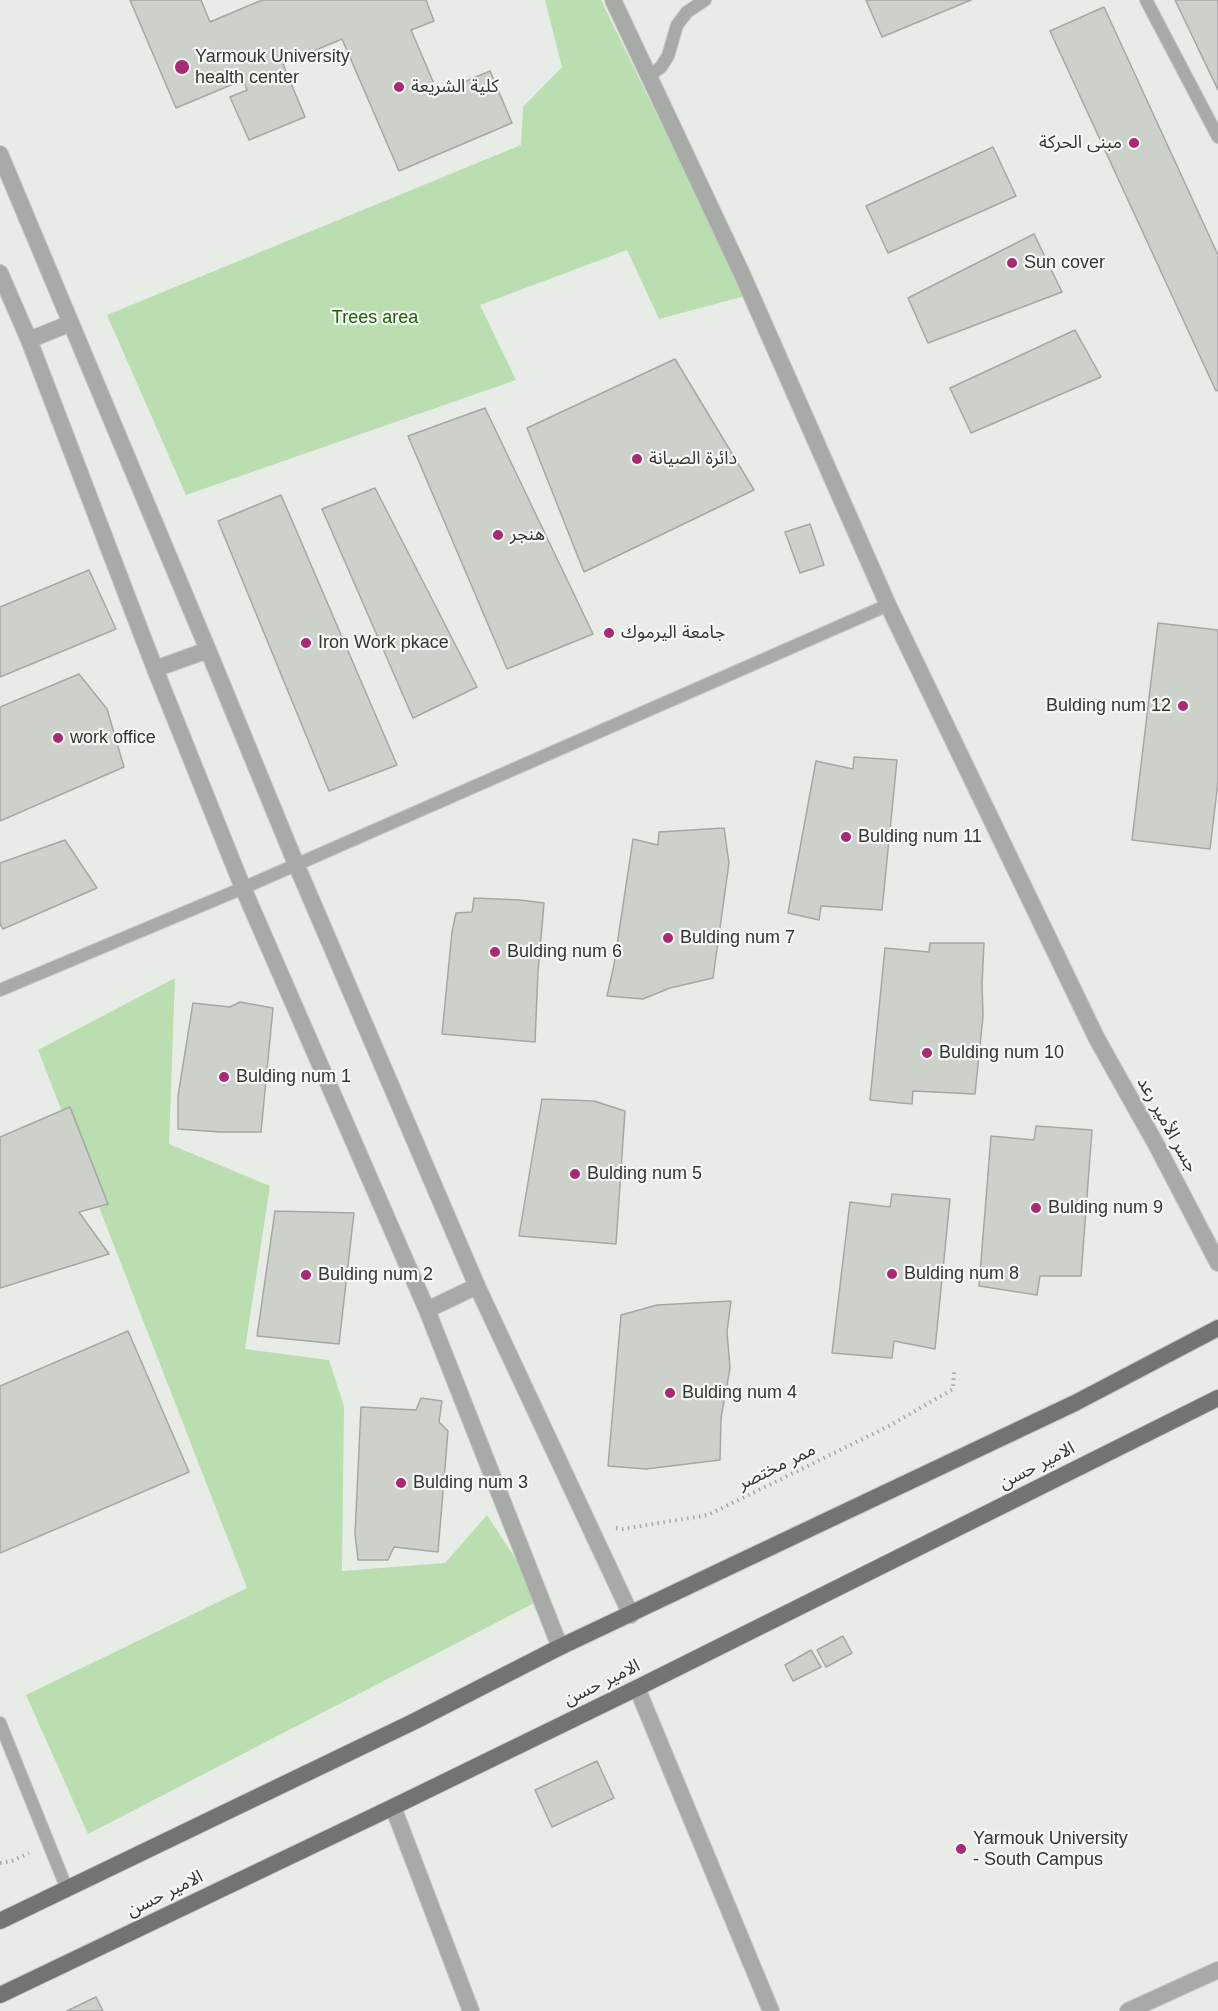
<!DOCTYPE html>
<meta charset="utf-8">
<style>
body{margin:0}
canvas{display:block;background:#e7ede6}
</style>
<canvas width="1218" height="2011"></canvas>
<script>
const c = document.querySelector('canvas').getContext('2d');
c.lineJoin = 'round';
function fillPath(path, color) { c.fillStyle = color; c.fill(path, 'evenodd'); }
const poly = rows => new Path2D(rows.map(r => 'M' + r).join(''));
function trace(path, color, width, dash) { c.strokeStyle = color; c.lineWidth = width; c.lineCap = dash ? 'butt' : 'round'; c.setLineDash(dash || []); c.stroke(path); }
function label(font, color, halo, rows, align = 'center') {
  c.font = font + ' Helvetica,"Noto Sans Arabic",sans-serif'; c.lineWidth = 4.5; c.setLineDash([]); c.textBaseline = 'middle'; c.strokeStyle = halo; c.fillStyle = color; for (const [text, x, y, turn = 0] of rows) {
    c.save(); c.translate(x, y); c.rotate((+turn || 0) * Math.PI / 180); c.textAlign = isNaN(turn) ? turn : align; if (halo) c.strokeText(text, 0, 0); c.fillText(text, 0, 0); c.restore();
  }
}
fillPath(poly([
 [545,0,601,0,745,296,659,319,627,250,480,305,516,380,186,495,107,315,521,145,523,107,562,67],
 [175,978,169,1144,270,1186,245,1349,329,1360,344,1406,342,1571,445,1563,487,1515,542,1599,88,1834,26,1695,247,1588,38,1050]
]), '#badeb0');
const building = poly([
 [130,0,201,0,210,22,262,0,426,0,434,21,411,30,438,93,490,71,512,123,399,171,342,39,283,64,305,117,249,140,230,97,247,90,243,80,176,108,130,0],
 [866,0,971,0,882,37,866,0],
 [1175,0,1218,0,1218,90,1175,0],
 [1104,7,1218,255,1218,390,1216,391,1050,31,1104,7],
 [993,147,1016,196,888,253,866,206,993,147],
 [1034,234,1062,292,928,343,908,298,1034,234],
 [1075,330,1101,377,971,433,950,388,1075,330],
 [675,359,754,490,584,572,527,428,675,359],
 [485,408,593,634,507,669,408,436,485,408],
 [375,488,477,687,413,718,322,509,375,488],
 [281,495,397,765,329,791,218,521,281,495],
 [810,524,824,565,800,573,785,532,810,524],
 [89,570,116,629,0,677,0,607,89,570],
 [1158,623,1218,630,1218,782,1210,849,1132,840,1158,623],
 [79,674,107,709,124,767,0,821,0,707,79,674],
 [854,757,897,760,882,910,821,906,819,920,788,913,816,761,853,769,854,757],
 [724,828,729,863,713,978,670,988,643,999,607,996,614,965,633,839,658,845,659,832,724,828],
 [65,840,97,888,3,929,0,924,0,863,65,840],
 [474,898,520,900,544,903,538,972,535,1042,442,1034,452,932,456,913,472,912,474,898],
 [930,943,984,943,982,984,983,1016,975,1094,913,1091,912,1104,870,1100,885,948,929,952,930,943],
 [240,1002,273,1008,261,1132,220,1132,178,1129,178,1096,193,1003,230,1007,240,1002],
 [542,1099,594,1101,625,1111,616,1244,519,1236,542,1099],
 [70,1107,108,1204,79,1212,109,1254,0,1288,0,1137,70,1107],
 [1036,1126,1092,1130,1081,1276,1040,1276,1037,1295,979,1286,991,1136,1034,1140,1036,1126],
 [892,1194,950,1199,935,1349,894,1341,892,1358,832,1353,850,1202,890,1207,892,1194],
 [275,1211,354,1213,339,1344,257,1336,275,1211],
 [731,1301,727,1332,730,1368,721,1418,720,1460,646,1469,608,1466,621,1315,657,1305,731,1301],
 [128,1331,189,1472,0,1553,0,1386,128,1331],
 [421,1398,442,1401,439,1422,448,1431,438,1552,394,1547,388,1560,358,1560,355,1534,361,1407,416,1410,421,1398],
 [843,1636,852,1653,826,1667,817,1650,843,1636],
 [811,1650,821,1667,793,1681,785,1665,811,1650],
 [597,1761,614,1798,552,1827,535,1790,597,1761],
 [96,1997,103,2011,67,2011,96,1997]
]);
fillPath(building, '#ccd1ca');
trace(building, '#a3a8a2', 1.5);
const service = poly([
 [1146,0,1218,137],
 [649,76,661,67,668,56,677,25,687,12,705,0],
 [0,990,243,888,888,605],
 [0,1723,67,1889]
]);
const minor = poly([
 [613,0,742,274,888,605,1097,1039,1157,1146,1218,1263],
 [0,154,208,650,296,864,477,1286,631,1615],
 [0,273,29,340,155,669,243,888,427,1310,560,1647],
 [29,340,71,323],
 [155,669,208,650],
 [427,1310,477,1286],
 [637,1688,771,2011],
 [393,1807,471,2011],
 [1128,2011,1218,1970]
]);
const primary = poly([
 [0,1921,415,1721,560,1647,1075,1403,1218,1328],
 [0,1995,393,1807,637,1688,1218,1398]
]);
trace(service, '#c3c8c2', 14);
trace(minor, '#c3c8c2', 18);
trace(primary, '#c3c8c2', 18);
trace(poly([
 [616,1528,623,1529,708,1515,891,1425,953,1389,954,1372],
 [0,1863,12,1861,29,1853]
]), '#a3a8a2', 4, [1.5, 4.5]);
trace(service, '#a8aaa7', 12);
trace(minor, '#a8aaa7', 16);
trace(primary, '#717570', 16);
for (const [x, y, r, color] of [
 [182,67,8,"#aa2875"],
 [399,87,6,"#aa2875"],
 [1134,143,6,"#aa2875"],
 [1012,263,6,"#aa2875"],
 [637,459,6,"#aa2875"],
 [498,535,6,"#aa2875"],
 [609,633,6,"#aa2875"],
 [306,643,6,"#aa2875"],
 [1183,706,6,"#aa2875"],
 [58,738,6,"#aa2875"],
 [846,837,6,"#aa2875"],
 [668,938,6,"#aa2875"],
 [495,952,6,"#aa2875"],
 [927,1053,6,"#aa2875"],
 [224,1077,6,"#aa2875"],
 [575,1174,6,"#aa2875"],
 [1036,1208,6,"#aa2875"],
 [892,1274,6,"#aa2875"],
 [306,1275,6,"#aa2875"],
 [670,1393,6,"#aa2875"],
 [401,1483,6,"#aa2875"],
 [961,1849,6,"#aa2875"]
]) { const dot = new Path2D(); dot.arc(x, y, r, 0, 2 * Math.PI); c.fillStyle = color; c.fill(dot); trace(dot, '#f4faf3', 2); }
label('18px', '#333533', '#f4faf3', [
 ["Yarmouk University",195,57],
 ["health center",195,78],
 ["كلية الشريعة",411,87],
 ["مبنى الحركة",1122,143,"right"],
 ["Sun cover",1024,263],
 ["دائرة الصيانة",649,459],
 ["هنجر",510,535],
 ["جامعة اليرموك",621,633],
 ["Iron Work pkace",318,643],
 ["Bulding num 12",1171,706,"right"],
 ["work office",70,738],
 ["Bulding num 11",858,837],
 ["Bulding num 7",680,938],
 ["Bulding num 6",507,952],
 ["Bulding num 10",939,1053],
 ["Bulding num 1",236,1077],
 ["Bulding num 5",587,1174],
 ["Bulding num 9",1048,1208],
 ["Bulding num 8",904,1274],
 ["Bulding num 2",318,1275],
 ["Bulding num 4",682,1393],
 ["Bulding num 3",413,1483],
 ["Yarmouk University",973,1839],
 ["- South Campus",973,1860]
], 'left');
label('18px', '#206005', '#f4faf3', [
 ["Trees area",375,318]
]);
label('18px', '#333533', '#f4faf3', [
 ["جسر الأمير رعد",1167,1125,61],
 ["الامير حسن",1037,1466,-27],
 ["ممر مختصر",777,1467,-26],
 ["الامير حسن",602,1683,-26],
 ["الامير حسن",165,1894,-26]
]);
</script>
